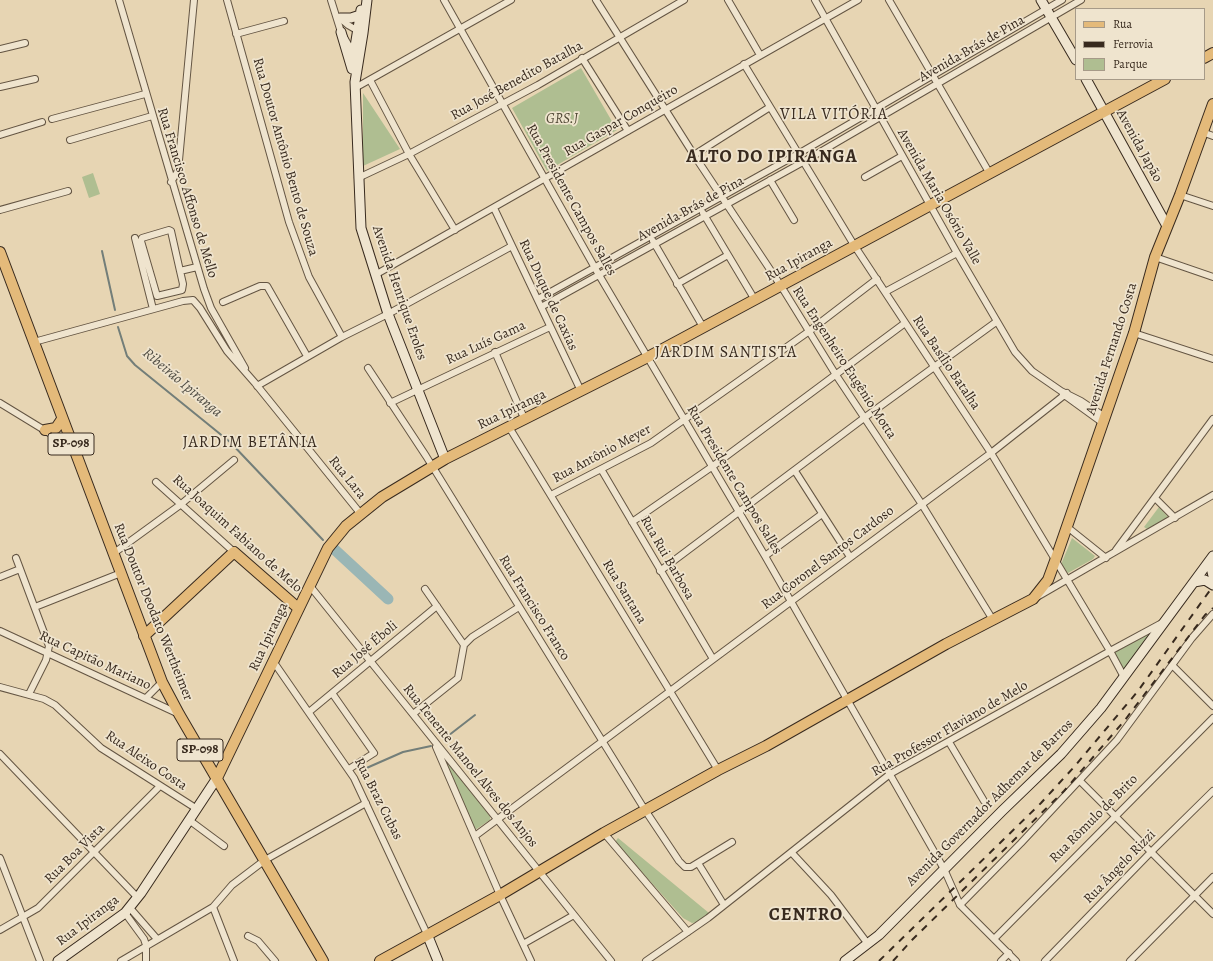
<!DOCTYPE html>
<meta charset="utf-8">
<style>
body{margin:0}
#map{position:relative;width:1213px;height:961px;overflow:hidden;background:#e7d5b3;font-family:Alegreya,serif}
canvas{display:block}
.legend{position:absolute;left:1075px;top:8px;width:130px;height:72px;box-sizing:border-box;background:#efe4ce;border:1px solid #a69a88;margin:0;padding:5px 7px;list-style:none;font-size:12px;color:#382a1e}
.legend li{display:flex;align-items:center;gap:8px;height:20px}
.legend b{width:20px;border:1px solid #a69a88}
</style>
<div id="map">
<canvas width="1213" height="961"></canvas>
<ul class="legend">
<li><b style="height:5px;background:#e4ba7a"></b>Rua</li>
<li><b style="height:5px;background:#382a1e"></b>Ferrovia</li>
<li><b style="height:11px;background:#afbe91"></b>Parque</li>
</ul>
</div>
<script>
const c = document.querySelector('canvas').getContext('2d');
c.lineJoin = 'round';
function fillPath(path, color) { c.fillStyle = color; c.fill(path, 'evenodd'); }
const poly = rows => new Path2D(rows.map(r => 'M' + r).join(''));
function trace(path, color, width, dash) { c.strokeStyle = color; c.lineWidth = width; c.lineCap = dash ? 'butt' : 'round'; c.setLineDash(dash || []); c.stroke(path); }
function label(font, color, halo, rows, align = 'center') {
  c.font = font + ' Alegreya,serif'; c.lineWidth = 3.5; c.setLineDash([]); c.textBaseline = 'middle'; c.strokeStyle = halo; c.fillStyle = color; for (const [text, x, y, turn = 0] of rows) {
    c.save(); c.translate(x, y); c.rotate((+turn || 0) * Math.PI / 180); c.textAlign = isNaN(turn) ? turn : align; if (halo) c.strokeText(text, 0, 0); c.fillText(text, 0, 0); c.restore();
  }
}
fillPath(poly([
 [581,68,617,130,547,171,512,108],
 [363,93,400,149,363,166],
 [93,173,100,194,89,198,82,177],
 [1159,507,1168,517,1167,520,1147,529,1144,527],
 [1072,538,1095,556,1093,559,1068,573,1062,567,1062,562],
 [1151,633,1124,670,1113,651],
 [442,756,490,816,490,820,475,830],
 [618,838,709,913,698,922,692,923,683,918,615,842]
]), '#afbe91');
trace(poly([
 [102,251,115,310],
 [118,327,127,356,135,365,230,442,323,540],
 [444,739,475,715],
 [362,770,403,752,431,746]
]), '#737e79', 2);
trace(poly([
 [334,549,388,599]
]), '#9ab6b5', 11);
const minor = poly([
 [119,0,204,289,211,308,245,368],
 [227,0,289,222,309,277,342,337],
 [331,0,341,32,349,46,357,51],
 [444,0,599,275,765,556,944,869,960,905,1016,961],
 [596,0,694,155,781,286,836,375,921,503,993,620],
 [728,0,760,55],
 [815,0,957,253,1015,352,1032,371,1061,391,1081,401,1105,417],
 [889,0,990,174],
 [340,18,348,25,360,32],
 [236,34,284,21],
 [0,49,25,43],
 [582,58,628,131],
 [744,64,854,245,991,453,1110,651,1124,677],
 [370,80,409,154,455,230],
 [0,87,35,79],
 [355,88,511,0],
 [52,119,145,94],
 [1202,132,1213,136],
 [0,135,42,122],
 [70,140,152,116],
 [694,155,770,107],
 [865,177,902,156],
 [358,178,409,154,538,85,684,0],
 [770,180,794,220],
 [171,182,178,171,194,0],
 [1180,195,1213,206],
 [494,208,581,391],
 [0,210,68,191],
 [703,213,755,300],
 [135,238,153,309],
 [653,241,703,327],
 [1155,257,1213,277],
 [180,271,171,231,169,230,142,238,141,241,157,296,182,290,183,284,180,271,197,267],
 [375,275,858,0],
 [677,284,728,255],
 [885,292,957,253],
 [538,299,798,154,1062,0],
 [223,302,260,286,267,286,307,356],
 [541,307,803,162,1081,0],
 [1134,333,1213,359],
 [34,342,183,301,193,300,200,308,227,351,255,383,360,513],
 [495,352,524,418],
 [368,368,426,456,645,810,679,861,685,867,691,867,732,842],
 [257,386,342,337,388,314,512,246],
 [1063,394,1103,423],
 [0,403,72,447],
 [390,403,550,327],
 [509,427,718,770],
 [601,469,713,659],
 [795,471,850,557],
 [156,482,234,552],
 [551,495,651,443,808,332,877,279],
 [1156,499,1175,518],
 [632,522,713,466,905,323],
 [1066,526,1106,558],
 [1116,550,1213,419],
 [114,553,180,505,234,460],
 [765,556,822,514],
 [16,558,49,646,46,660,29,694],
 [660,571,864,418,996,322],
 [0,577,20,569],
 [310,586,611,961],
 [425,589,464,645],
 [1037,597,1213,495],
 [35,607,121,573],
 [0,631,179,714],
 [464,645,472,637,519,607],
 [273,661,354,778,427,934],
 [1173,666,1213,706],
 [0,687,44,699,55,705,101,748,197,809],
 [332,693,374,753,349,769],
 [146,698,162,682],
 [309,712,437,606],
 [413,714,458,678,464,645],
 [949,742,984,801],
 [436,747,500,895,531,961],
 [0,754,138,898],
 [1080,781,1213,914],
 [189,820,224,846],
 [604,833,688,932],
 [475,836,991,453,1067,393],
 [792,853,831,895,868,944],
 [0,858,40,961],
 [698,863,724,905],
 [960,905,1021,843,1117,740,1192,638,1213,614],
 [213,907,234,961],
 [130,908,157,939],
 [125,913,144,939,146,945,146,961],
 [0,930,38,908,160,786],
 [248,936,258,941,275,961],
 [994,939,1213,718],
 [523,944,574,915],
 [121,961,213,907,232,885,265,860,366,803],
 [646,961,708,918,890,774,1110,651,1162,623],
 [1001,961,1009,953],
 [1045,961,1151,852,1213,791],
 [1130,961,1213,877]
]);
const secondary = poly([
 [367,0,363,33,355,82,361,228,388,314,445,459],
 [1041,0,1076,60],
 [340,18,351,18,360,15],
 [341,32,352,69],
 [353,59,361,10],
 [1086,79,1167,226],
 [1212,558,1211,567,1213,576],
 [1194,582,1205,580,1213,585],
 [427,934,438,961],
 [58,961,125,913,141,893,217,778],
 [845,961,879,935,1002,811,1061,754,1101,708,1213,556]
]);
const primary = poly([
 [1204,58,1213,53],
 [0,252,162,682,179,714,323,961],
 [45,430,56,428,62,419],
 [144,636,234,552,298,608],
 [217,778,328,548,346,526,382,497,445,459,648,357,1165,79],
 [380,961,500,895,604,833,718,770,766,746,946,644,1033,599,1048,580,1055,561,1134,333,1155,257,1180,195,1213,104]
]);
trace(minor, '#645543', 8);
trace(secondary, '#382a1e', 11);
trace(primary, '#382a1e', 12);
trace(minor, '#efe4ce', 6);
trace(secondary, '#efe4ce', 9);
trace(primary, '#e4ba7a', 10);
trace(poly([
 [879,961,1041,803,1074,767,1138,691,1213,586],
 [893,961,912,940,1064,791,1125,720,1205,615,1213,608]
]), '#382a1e', 2, [7, 7]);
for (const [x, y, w] of [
 [71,444,46],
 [200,750,46]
]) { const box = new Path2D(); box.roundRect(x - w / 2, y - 11, w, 22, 3); c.fillStyle = '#efe4ce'; c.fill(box); trace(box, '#382a1e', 1); }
label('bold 13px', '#382a1e', null, [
 ["SP-098",71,444],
 ["SP-098",200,750]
]);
label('14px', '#382a1e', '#efe4ce', [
 ["Avenida Brás de Pina",972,49,-30],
 ["Rua José Benedito Batalha",517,81,-29],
 ["Rua Gaspar Conqueiro",621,121,-30],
 ["Avenida Japão",1139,146,61],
 ["Rua Doutor Antônio Bento de Souza",285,157,74],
 ["Rua Francisco Affonso de Mello",187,193,73],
 ["Avenida Maria Osório Valle",939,197,60],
 ["Rua Presidente Campos Salles",571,200,61],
 ["Avenida Brás de Pina",691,209,-29],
 ["Rua Ipiranga",799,260,-29],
 ["Avenida Henrique Eroles",399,293,71],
 ["Rua Duque de Caxias",548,295,65],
 ["Rua Luís Gama",486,343,-25],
 ["Avenida Fernando Costa",1112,349,-72],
 ["Rua Engenheiro Eugênio Motta",844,363,57],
 ["Rua Basílio Batalha",946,363,56],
 ["Rua Ipiranga",512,410,-26],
 ["Rua Antônio Meyer",602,454,-28],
 ["Rua Lara",347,478,51],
 ["Rua Presidente Campos Salles",734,480,59],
 ["Rua Joaquim Fabiano de Melo",237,534,42],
 ["Rua Rui Barbosa",667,558,60],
 ["Rua Coronel Santos Cardoso",828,558,-37],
 ["Rua Santana",624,592,59],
 ["Rua Francisco Franco",534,608,58],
 ["Rua Doutor Deodato Wertheimer",153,612,68],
 ["Rua Ipiranga",269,637,-65],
 ["Rua José Éboli",365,650,-40],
 ["Rua Capitão Mariano",95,661,25],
 ["Rua Professor Flaviano de Melo",950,729,-30],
 ["Rua Aleixo Costa",146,761,34],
 ["Rua Tenente Manoel Alves dos Anjos",470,766,51],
 ["Rua Braz Cubas",378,799,63],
 ["Avenida Governador Adhemar de Barros",990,803,-45],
 ["Rua Rômulo de Brito",1094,819,-45],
 ["Rua Boa Vista",75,854,-45],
 ["Rua Ângelo Rizzi",1120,867,-46],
 ["Rua Ipiranga",88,921,-37]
]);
label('italic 14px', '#504835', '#efe4ce', [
 ["GRS.J",562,120]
]);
label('italic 15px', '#504d44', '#efe4ce', [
 ["Ribeirão Ipiranga",182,383,40]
]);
c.letterSpacing = '1px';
label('16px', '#382a1e', '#efe4ce', [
 ["VILA VITÓRIA",834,115],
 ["JARDIM SANTISTA",726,353],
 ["JARDIM BETÂNIA",250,443]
]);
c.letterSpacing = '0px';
c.letterSpacing = '1px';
label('bold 18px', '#382a1e', '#efe4ce', [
 ["ALTO DO IPIRANGA",772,158],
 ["CENTRO",806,916]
]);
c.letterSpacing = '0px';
</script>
